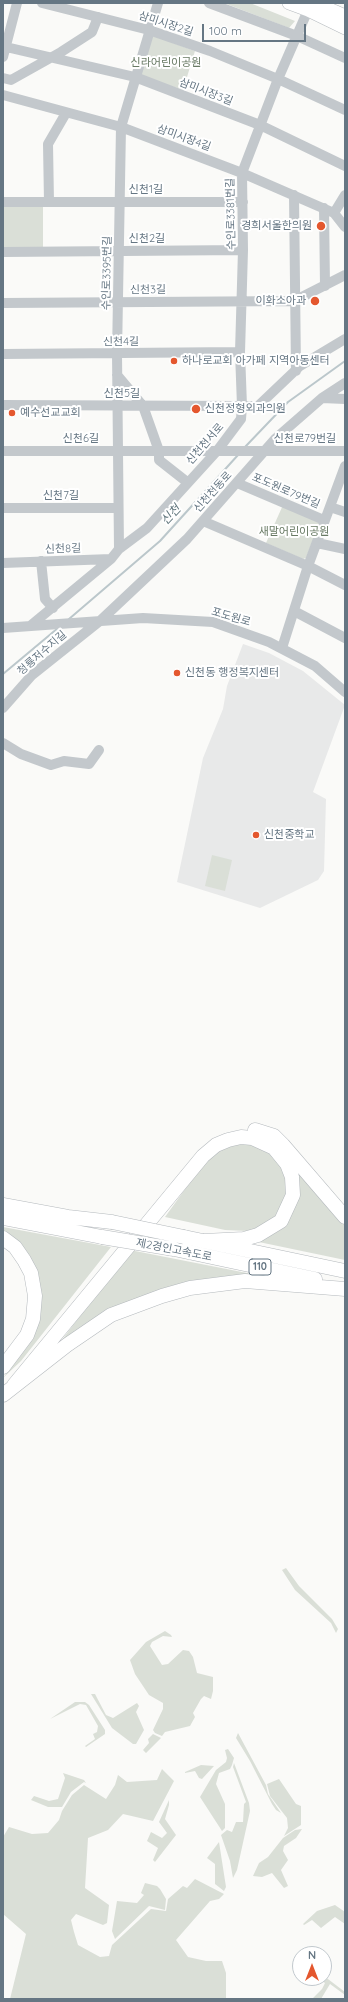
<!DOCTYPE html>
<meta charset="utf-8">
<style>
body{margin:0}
#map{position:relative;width:348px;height:2002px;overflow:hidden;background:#fafaf8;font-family:Quicksand,sans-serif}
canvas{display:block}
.frame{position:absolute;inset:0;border:4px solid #657683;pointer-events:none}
.north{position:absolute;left:292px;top:1946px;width:40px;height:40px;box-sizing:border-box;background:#fff;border:1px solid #c1c8cd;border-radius:50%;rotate:0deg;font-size:11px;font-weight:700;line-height:16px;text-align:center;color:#657683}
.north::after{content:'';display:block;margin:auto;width:14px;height:18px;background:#e4572e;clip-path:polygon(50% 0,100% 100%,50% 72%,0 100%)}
.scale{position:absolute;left:202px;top:24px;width:104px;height:18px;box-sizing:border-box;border:2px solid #657683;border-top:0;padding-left:5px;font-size:12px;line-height:14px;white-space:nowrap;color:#657683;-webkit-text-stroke:3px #fff;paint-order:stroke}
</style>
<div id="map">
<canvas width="348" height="2002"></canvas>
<div class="frame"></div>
<div class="north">N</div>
<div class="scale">100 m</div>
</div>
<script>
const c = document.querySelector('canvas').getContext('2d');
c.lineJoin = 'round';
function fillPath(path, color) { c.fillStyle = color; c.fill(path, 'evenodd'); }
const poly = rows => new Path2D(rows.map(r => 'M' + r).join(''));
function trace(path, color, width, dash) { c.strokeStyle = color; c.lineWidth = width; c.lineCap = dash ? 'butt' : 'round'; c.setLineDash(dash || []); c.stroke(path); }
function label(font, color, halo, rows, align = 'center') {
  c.font = font + ' Quicksand,"Noto Sans KR",sans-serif'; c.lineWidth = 4; c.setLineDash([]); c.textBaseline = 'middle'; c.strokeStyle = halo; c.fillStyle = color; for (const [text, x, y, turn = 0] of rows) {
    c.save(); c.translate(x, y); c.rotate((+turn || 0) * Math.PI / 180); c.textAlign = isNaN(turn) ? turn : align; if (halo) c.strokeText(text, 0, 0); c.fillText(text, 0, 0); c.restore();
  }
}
fillPath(poly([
 [243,644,269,653,303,671,345,705,313,792,326,799,324,871,318,880,260,908,177,882,203,758,223,709,227,686]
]), '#e8e9e9');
fillPath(poly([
 [224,3,250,3,295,21,289,28],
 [154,36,195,51,183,90,141,76,150,37],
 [43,205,43,248,3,248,3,206],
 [283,505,320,521,306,558,303,559,266,543],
 [212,855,232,860,225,891,205,886],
 [240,1142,260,1145,283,1164,287,1179,287,1198,274,1221,263,1228,248,1231,225,1230,165,1217,196,1174,212,1155,226,1145],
 [292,1163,345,1223,345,1260,254,1241,284,1224,295,1207,297,1188],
 [3,1227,111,1247,21,1361,3,1378,16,1360,40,1292,3,1235],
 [130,1250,257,1275,175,1286,55,1349],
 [286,1568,299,1586,332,1619,338,1629,336,1633,331,1623,295,1590,282,1570],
 [165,1631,171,1635,172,1637,163,1636,152,1642,150,1646,162,1665,168,1664,183,1650,189,1651,193,1657,197,1673,213,1677,213,1691,211,1699,204,1696,201,1699,193,1713,195,1717,190,1726,165,1732,162,1736,155,1733,153,1730,163,1709,163,1703,149,1695,135,1674,130,1660,146,1642],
 [91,1694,95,1694,106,1715,113,1718,137,1703,139,1706,136,1712,144,1730,136,1744,133,1744,112,1728],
 [75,1702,85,1702,89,1705,105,1730,105,1734,86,1747,85,1746,95,1739,93,1734,97,1732,98,1726,86,1705,80,1704,50,1719],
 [238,1733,266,1785,268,1794,281,1813,276,1810,272,1804,250,1761,236,1738],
 [153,1734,161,1738,146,1753,143,1750,149,1743,148,1739],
 [228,1749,234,1758,232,1765,230,1769,219,1773,216,1784,225,1804,225,1828,222,1831,200,1797,216,1770,226,1762,227,1758,225,1750],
 [234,1763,249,1803,250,1811,237,1870,233,1878,230,1861,221,1835,227,1830,232,1832,236,1822,243,1822,244,1804,246,1802,233,1767],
 [201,1765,214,1766,202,1779,199,1778,195,1771,185,1773,185,1772],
 [162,1769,174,1781,153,1821,123,1814,108,1830,88,1838,85,1888,109,1905,107,1923,103,1925,76,1914,71,1920,74,1932,78,1945,100,1957,109,1956,112,1945,151,1909,166,1911,168,1899,183,1886,187,1888,195,1879,224,1894,219,1899,210,1901,176,1940,188,1957,206,1961,222,1961,226,1973,226,1999,10,1999,26,1934,3,1914,3,1837,9,1827,32,1834,48,1833,59,1820,62,1811,72,1795,84,1785,106,1799,115,1785,118,1775,127,1782,157,1780],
 [63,1773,84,1780,86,1783,84,1782,71,1792,62,1807,48,1807,31,1800,34,1796,49,1801,58,1799,65,1778],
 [279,1779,296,1804,301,1806,301,1825,284,1836,288,1828,287,1818,270,1796,267,1784],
 [169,1800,169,1805,165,1819,176,1835,155,1862,153,1860,158,1848,147,1841,151,1832,162,1838,167,1833,159,1822],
 [302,1829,296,1838,284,1846,283,1851,288,1860,281,1870,288,1886,284,1888,272,1873,262,1877,253,1876,259,1863,268,1857,283,1838,295,1830],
 [219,1842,226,1887,224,1891,215,1884,215,1864,207,1858],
 [145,1883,157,1886,160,1889,166,1899,165,1910,149,1906,115,1939,112,1931,117,1901,137,1903,144,1895,141,1893],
 [335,1905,345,1912,345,1924,335,1917,321,1928,312,1920,304,1925,303,1924,317,1911],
 [324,1976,345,1992,345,1995,330,1984,321,1999,312,1999,322,1989,325,1983,318,1978,324,1978]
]), '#dadfd7');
trace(poly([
 [245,447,288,402,345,361],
 [69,619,160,541,238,455],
 [3,674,58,628]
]), '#bbc7cb', 2);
const major = poly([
 [289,3,308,10,345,28],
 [315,3,345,16]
]);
const highway = poly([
 [255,1130,274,1136,283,1145,345,1217],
 [3,1205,68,1217,112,1222],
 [3,1218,102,1237],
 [184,1237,345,1271],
 [3,1238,15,1247,24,1260,31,1273,35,1296,33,1319,27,1335,3,1367],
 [174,1249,315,1279],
 [14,1385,203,1156,216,1145,228,1140,241,1137,252,1138,274,1148,287,1164,292,1177,293,1195,281,1221,258,1235,244,1239,204,1241],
 [3,1395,67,1345,111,1315,162,1296,190,1288,245,1281,345,1289]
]);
trace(major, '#b5babe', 14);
trace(highway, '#b4b9bd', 15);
trace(poly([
 [42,3,149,30,210,51,278,79,345,110],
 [209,3,297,36,345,58],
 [6,47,135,77,260,125,345,166],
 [3,57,17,3],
 [3,78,11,80,61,52,92,32,98,17],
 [3,95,121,127,242,173,334,213,345,227],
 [294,195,296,371],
 [3,202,243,202],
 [49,202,48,144,66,113],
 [324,208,325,286],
 [334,213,345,195],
 [3,252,243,250],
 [3,303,294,301,345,275],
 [3,354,240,352],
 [117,375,143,406,159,451,159,460,187,482],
 [322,398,345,399],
 [3,405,242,406,240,352,243,250,242,173,278,79,308,10],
 [3,451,345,451],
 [237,483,324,520],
 [330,507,345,512],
 [3,508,118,508],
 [203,521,308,566,345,585],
 [317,543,345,549],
 [119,549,117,354,121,127,158,3],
 [41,561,45,599,53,608],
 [3,563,111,559,119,549,147,528,217,451,241,419,242,406,258,406,300,366,345,339],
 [294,611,345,638],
 [30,626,111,559],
 [3,628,143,618,213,622,269,642,315,666,345,692],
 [282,648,308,566,345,466],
 [3,708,32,675,101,620,187,539,275,439,322,398,345,383],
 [3,743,21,754,51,765,64,761,89,764,99,750]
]), '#c3c8cc', 10);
trace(major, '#fff', 13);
trace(highway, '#fff', 14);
const highwayBridge = poly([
 [112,1222,184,1237],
 [102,1237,174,1249]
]);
trace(highwayBridge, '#b4b9bd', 15, []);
trace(highwayBridge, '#fff', 14);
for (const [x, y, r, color] of [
 [321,226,5,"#e4572e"],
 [315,301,5,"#e4572e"],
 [174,361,4,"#e4572e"],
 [196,409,5,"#e4572e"],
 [12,413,4,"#e4572e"],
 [177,673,4,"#e4572e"],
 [256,835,4,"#e4572e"]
]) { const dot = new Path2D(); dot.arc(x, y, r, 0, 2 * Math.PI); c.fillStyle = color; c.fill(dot); trace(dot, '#fff', 1.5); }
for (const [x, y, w] of [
 [260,1267,22]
]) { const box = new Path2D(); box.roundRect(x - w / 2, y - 8, w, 16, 3); c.fillStyle = '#fff'; c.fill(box); trace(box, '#657683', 1); }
label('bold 10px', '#657683', null, [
 ["110",260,1267]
]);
label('11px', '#657683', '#fff', [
 ["삼미시장2길",166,24,18],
 ["삼미시장3길",206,92,21],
 ["삼미시장4길",184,138,20],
 ["신천1길",146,190],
 ["수인로3381번길",231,214,-91],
 ["신천2길",147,239],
 ["수인로3395번길",107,273,-89],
 ["신천3길",148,290,-1],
 ["신천4길",121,342,-1],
 ["신천5길",122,394],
 ["신천6길",81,439],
 ["신천로79번길",305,439],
 ["신천천서로",205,444,-49],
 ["포도원로79번길",286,491,23],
 ["신천천동로",213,492,-48],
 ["신천7길",61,496],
 ["신천8길",63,549,-2],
 ["포도원로",231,617,16],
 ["청룡저수지길",42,653,-41],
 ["제2경인고속도로",174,1250,11]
]);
label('11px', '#687a64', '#fff', [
 ["신라어린이공원",166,63],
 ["새말어린이공원",294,532]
]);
label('11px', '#657683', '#fff', [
 ["경희서울한의원",312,226,"right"],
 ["이화소아과",306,301,"right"],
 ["하나로교회 아가페 지역아동센터",182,361],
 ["신천정형외과의원",205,409],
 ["예수선교교회",20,413],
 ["신천동 행정복지센터",185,673],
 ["신천중학교",264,835]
], 'left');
label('italic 12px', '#60757c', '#fff', [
 ["신천",171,515,-47]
]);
</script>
